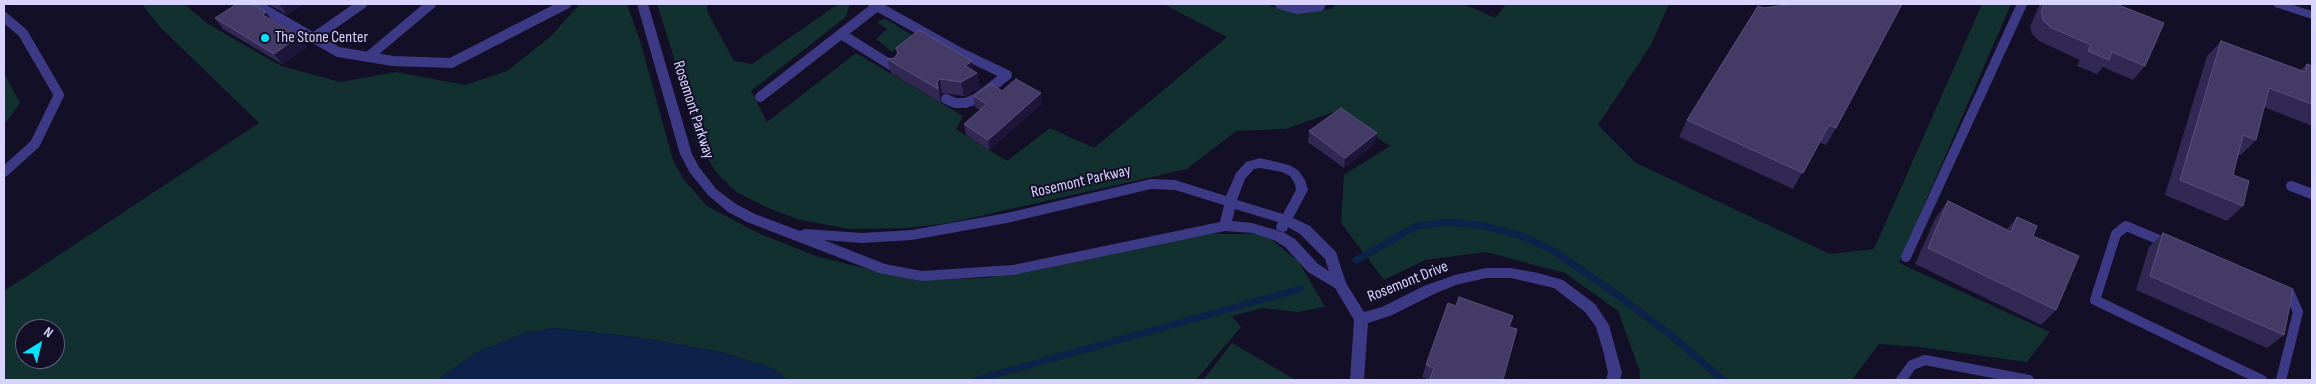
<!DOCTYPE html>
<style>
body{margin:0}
#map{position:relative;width:2316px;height:384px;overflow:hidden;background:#130f26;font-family:"Sofia Sans Condensed",sans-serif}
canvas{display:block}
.frame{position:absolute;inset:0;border:5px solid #d9d4ff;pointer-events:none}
.north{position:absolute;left:15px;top:319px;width:50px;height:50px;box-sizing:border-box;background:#130f26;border:1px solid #625e7d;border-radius:50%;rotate:36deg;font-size:14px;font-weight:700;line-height:20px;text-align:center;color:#d9d4ff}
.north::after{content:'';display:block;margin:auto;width:18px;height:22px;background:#00e5ff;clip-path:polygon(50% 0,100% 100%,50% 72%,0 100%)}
</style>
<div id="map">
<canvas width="2316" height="384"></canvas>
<div class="frame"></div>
<div class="north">N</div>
</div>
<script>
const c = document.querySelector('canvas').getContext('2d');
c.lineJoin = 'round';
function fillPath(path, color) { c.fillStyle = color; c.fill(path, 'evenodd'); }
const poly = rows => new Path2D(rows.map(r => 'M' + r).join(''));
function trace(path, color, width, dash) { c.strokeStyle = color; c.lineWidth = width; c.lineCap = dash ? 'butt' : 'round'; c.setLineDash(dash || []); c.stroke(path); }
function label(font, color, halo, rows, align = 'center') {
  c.font = font + ' "Sofia Sans Condensed",sans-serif'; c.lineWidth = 4; c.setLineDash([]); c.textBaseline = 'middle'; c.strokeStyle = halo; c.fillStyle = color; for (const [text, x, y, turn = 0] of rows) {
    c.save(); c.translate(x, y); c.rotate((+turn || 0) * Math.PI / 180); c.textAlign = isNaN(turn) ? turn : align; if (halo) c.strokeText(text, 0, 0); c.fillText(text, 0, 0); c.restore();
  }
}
fillPath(poly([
 [142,4,184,4,208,24,281,66,340,82,396,72,465,85,507,71,550,37,580,4,627,4,641,44,673,160,684,180,707,206,758,233,816,256,883,273,928,280,987,278,1210,234,1256,234,1271,239,1299,262,1325,307,1298,312,1263,308,1232,316,1241,327,1196,380,788,380,770,367,720,352,642,338,554,328,524,333,476,353,437,380,4,380,4,291,259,123,160,27],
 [25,329,55,329,55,359,25,359],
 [657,4,707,4,707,11,734,61,752,64,838,4,850,4,846,17,751,91,767,122,856,53,963,116,956,129,1007,161,1050,128,1094,148,1227,37,1163,4,1264,4,1296,13,1331,9,1336,4,1464,4,1495,18,1506,4,1669,4,1651,45,1598,125,1636,163,1830,254,1874,249,1982,4,2011,4,1899,263,2050,332,2027,362,1919,347,1879,344,1852,380,1639,380,1640,372,1618,311,1565,273,1486,252,1425,260,1384,280,1341,223,1344,175,1390,146,1337,111,1285,129,1236,131,1187,169,949,223,907,228,849,229,800,220,768,208,736,192,717,173,696,141,679,74],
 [884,19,887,20,920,40,910,38,892,52,876,39,887,29,877,22],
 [4,73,20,103,4,125],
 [1232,343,1296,380,1203,380]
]), '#12302f');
fillPath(poly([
 [554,328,642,338,720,352,770,367,788,380,437,380,476,353,524,333]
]), '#0c2248');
trace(poly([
 [1356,260,1417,226,1449,222,1484,226,1519,235,1552,250,1612,291,1673,337,1723,380],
 [976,380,1300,289]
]), '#0c2248', 7);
trace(poly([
 [255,4,338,52,393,61,451,63,566,4],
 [873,4,961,53,1007,75,976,99,965,103,955,103,946,99],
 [1280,4,1297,9,1320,6],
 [4,17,23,33,59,95,35,144,4,172],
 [841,34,894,67],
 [313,38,362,4],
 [368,57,431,4],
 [760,97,877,6],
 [2291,186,2312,194],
 [2169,244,2126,226,2116,234,2095,300,2262,380],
 [1906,257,2022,4],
 [2281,291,2290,294,2298,312,2281,380],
 [1901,380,1912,365,1925,360,2029,380]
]), '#3d3a85', 10);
fillPath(poly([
 [637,4,648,4,692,154,699,167,716,189,736,204,755,214,800,231,805,229,862,233,912,230,1007,213,1151,179,1175,180,1226,196,1236,173,1246,162,1260,158,1289,165,1298,170,1305,180,1308,190,1293,218,1310,226,1336,252,1346,283,1364,312,1382,307,1424,286,1455,275,1486,268,1511,268,1538,273,1563,280,1595,304,1609,325,1622,373,1620,380,1606,380,1608,373,1604,354,1596,327,1585,312,1554,288,1511,278,1486,278,1456,285,1434,294,1390,316,1368,323,1364,380,1350,380,1354,320,1335,288,1308,272,1285,247,1274,240,1252,233,1225,231,1013,275,922,281,879,273,747,222,728,212,708,195,690,173,680,154,637,4],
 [1260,168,1282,172,1290,176,1295,184,1296,190,1283,214,1237,200,1245,179,1254,169,1260,168],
 [1151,189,1175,190,1224,205,1220,222,1013,265,922,271,885,264,824,240,862,243,912,240,1007,223,1151,189],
 [1235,209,1278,222,1276,227,1277,231,1282,232,1287,231,1288,227,1300,234,1325,259,1329,271,1318,264,1295,239,1283,232,1252,223,1232,221,1235,209]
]), '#3d3a85');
fillPath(poly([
 [2273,4,2290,4,2312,11,2312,19,2275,7,2273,4]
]), '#3d3a85');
fillPath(poly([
 [268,4,304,4,287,15],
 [2040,4,2116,4,2145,66,2133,80,2103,67,2097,74,2077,66,2080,60,2039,41,2032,34,2030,26],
 [1758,6,1836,128,1826,145,1819,142,1793,189,1679,137,1687,120],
 [215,18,272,20,307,47,282,64,223,29],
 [2221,41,2300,70,2307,64,2312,66,2312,126,2264,107,2256,140,2241,155,2238,154,2233,175,2243,206,2227,221,2165,195,2207,56],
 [896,48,972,61,973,71,977,73,980,88,964,96,942,93,940,97,941,103,891,73,887,59,894,58,897,54],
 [1002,91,1042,104,989,150,966,135,964,124,980,110,975,107,973,96],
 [1309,131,1375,144,1344,168,1308,142],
 [1948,201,2007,229,2017,217,2033,236,2056,310,2041,325,1915,264,1936,217],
 [2163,233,2284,335,2267,348,2136,290,2149,247],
 [1509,327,1503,380,1429,380,1422,377,1426,365]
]), '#312854');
fillPath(poly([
 [279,4,304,4,287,15],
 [266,12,274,23,263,15],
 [299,36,307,47,282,64,274,54],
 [972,61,974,75,977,73,980,88,964,96,961,82,965,66],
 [940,79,942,93,940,97,941,103,937,82],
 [1041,93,1042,104,989,150,988,140],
 [1377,133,1375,144,1344,168,1345,158]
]), '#1d163a');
const building = poly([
 [237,4,252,4,266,12,263,15,299,36,274,54,215,18,237,4],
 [1793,4,1902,4,1836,128,1829,125,1803,173,1687,120,1758,6,1764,8,1793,4],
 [2044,4,2116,4,2164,23,2145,66,2112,52,2109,60,2088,51,2091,45,2050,27,2043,20,2041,12,2044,4],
 [919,30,972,61,965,66,977,73,961,82,940,79,937,82,938,89,887,59,894,58,898,53,896,48,919,30],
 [2221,41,2305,72,2307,64,2312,66,2312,104,2269,88,2256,140,2243,135,2233,175,2249,181,2243,206,2180,180,2221,41],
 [1016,79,1041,93,988,140,964,124,987,104,973,96,991,84,1002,91,1016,79],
 [1341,108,1377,133,1345,158,1309,131,1341,108],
 [1948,201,2011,232,2017,217,2037,226,2033,236,2079,256,2056,310,1928,248,1948,201],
 [2163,233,2293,289,2284,335,2150,276,2163,233],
 [1459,297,1513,316,1509,327,1517,329,1503,380,1433,380,1430,379,1434,368,1426,365,1448,303,1456,306,1459,297]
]);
fillPath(building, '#433a66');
trace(building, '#5a527e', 1);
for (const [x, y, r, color] of [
 [265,38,5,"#00e5ff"]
]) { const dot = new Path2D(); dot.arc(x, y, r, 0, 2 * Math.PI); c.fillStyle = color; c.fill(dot); trace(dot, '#130f26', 2); }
label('16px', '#d9d4ff', '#130f26', [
 ["The Stone Center",275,38]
], 'left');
label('16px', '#d9d4ff', '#130f26', [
 ["Rosemont Parkway",693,110,72],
 ["Rosemont Parkway",1081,182,-13],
 ["Rosemont Drive",1408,282,-22]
]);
</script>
